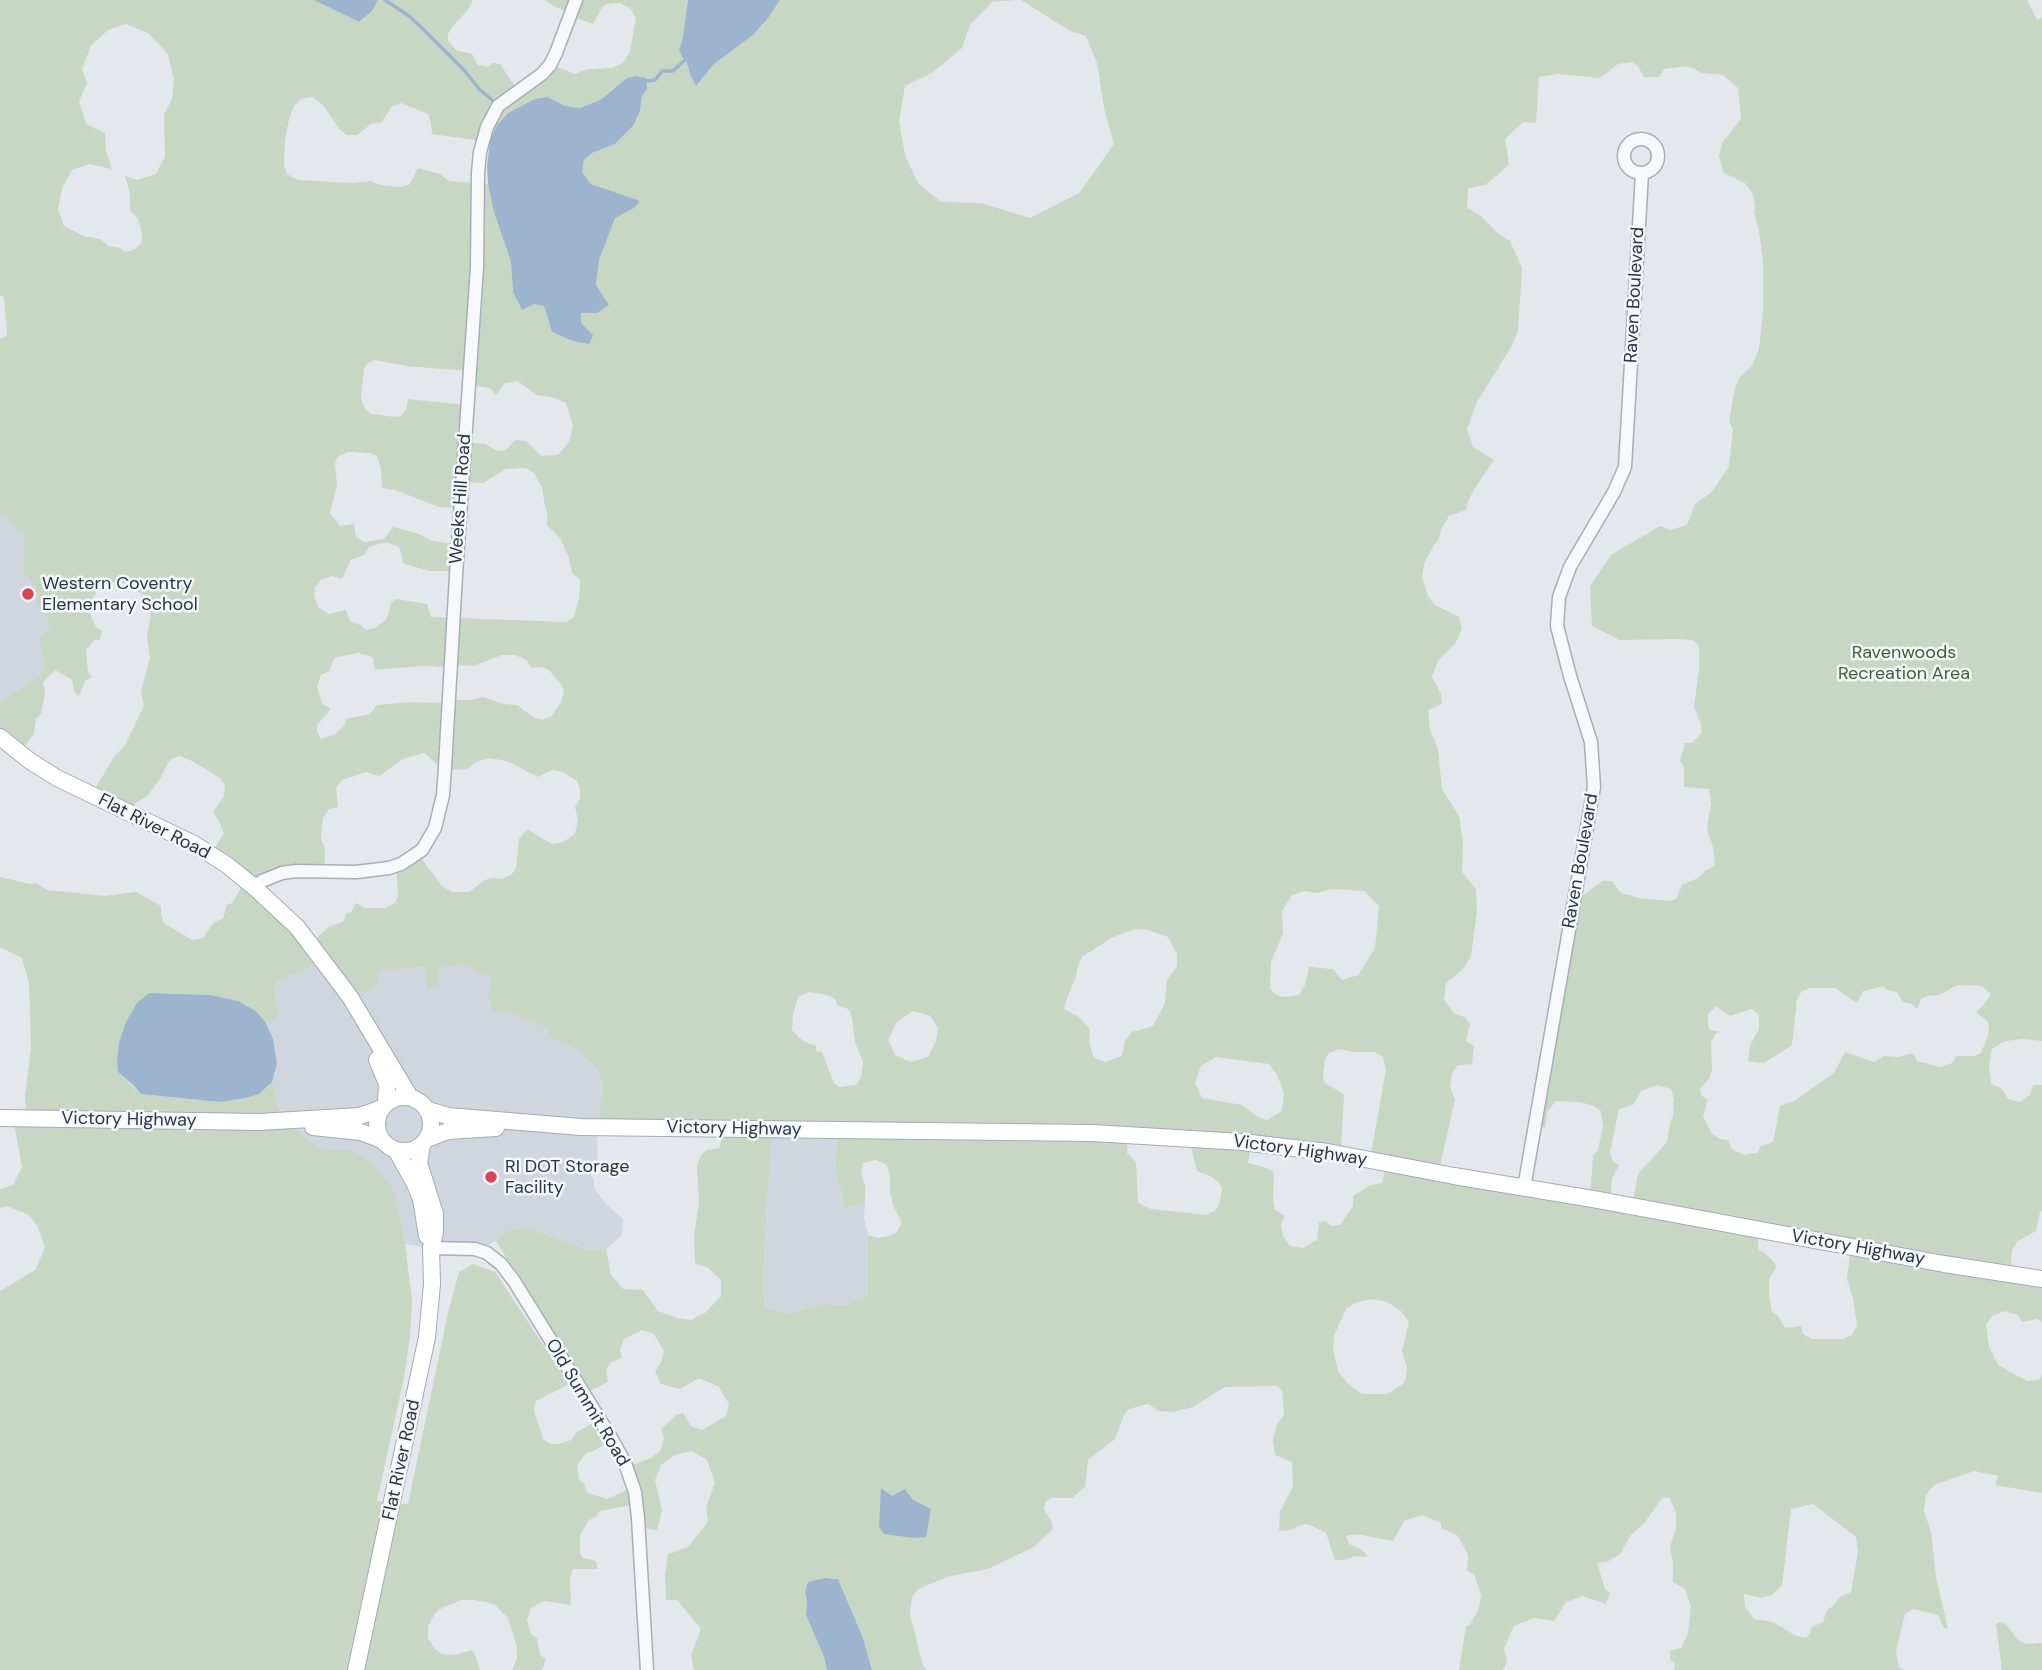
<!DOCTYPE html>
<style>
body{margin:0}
canvas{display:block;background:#e4e7ec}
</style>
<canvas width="2042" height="1670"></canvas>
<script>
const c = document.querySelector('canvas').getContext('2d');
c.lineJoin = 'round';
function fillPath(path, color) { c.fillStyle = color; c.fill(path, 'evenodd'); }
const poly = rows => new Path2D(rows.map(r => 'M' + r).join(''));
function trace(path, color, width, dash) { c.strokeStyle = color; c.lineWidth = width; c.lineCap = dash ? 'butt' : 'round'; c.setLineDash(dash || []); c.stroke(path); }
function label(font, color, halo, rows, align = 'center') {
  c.font = font + ' "DM Sans",sans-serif'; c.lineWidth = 5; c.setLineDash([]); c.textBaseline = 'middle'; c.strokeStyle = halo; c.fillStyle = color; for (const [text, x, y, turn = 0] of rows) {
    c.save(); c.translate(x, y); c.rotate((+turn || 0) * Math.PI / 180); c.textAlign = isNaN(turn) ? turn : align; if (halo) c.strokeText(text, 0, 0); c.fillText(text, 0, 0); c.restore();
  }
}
fillPath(poly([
 [0,478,56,530,56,658,3,723,0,720],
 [321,956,379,974,383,970,424,967,426,987,438,974,440,968,465,965,472,967,492,978,488,998,497,1012,512,1014,545,1027,552,1038,580,1051,597,1069,603,1088,600,1102,600,1125,597,1127,598,1171,592,1172,591,1176,593,1178,595,1190,607,1205,623,1219,622,1235,606,1249,587,1250,526,1227,506,1231,496,1241,479,1250,430,1248,405,1244,395,1192,352,1150,324,1149,309,1141,280,1112,272,1082,277,1064,273,1039,266,1023,275,1019,273,989,279,980,294,974],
 [772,1127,839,1129,835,1169,842,1195,847,1209,865,1202,864,1218,868,1235,868,1294,846,1305,823,1304,789,1314,764,1307,765,1236]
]), '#d1d6de');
fillPath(poly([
 [0,0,314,0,359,22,372,11,378,0,473,0,467,11,452,27,448,34,448,41,456,50,472,54,478,65,487,67,493,63,500,64,517,89,550,64,575,74,588,69,612,68,623,63,630,52,636,18,631,9,620,3,606,4,602,8,593,24,571,16,570,14,550,4,546,0,688,0,682,42,679,49,686,59,690,74,696,86,714,64,753,35,769,17,780,0,1016,0,992,2,970,25,962,48,933,72,905,86,899,121,905,155,918,183,941,202,981,203,1030,218,1079,193,1114,144,1104,108,1097,63,1086,36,1070,31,1021,0,2027,0,2037,20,2042,18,2042,1041,2023,1039,2005,1041,1992,1049,1989,1065,1991,1084,2002,1089,2008,1099,2020,1102,2030,1095,2033,1085,2042,1085,2042,1211,2040,1212,2036,1231,2018,1241,2012,1250,2010,1273,2042,1279,2042,1322,2037,1319,2022,1322,2018,1315,2005,1311,1992,1316,1986,1325,1989,1346,1998,1365,2027,1381,2039,1380,2042,1375,2042,1493,1995,1485,1998,1476,1974,1471,1934,1485,1926,1495,1924,1511,1931,1532,1936,1577,1948,1629,1944,1628,1938,1615,1914,1609,1905,1614,1896,1651,1899,1667,1904,1670,1674,1670,1675,1663,1670,1660,1670,1651,1681,1648,1688,1633,1691,1606,1685,1589,1673,1582,1673,1563,1670,1547,1676,1528,1676,1513,1669,1497,1662,1498,1645,1522,1631,1535,1620,1554,1607,1562,1597,1563,1605,1589,1610,1593,1606,1604,1583,1596,1566,1602,1554,1621,1534,1618,1514,1626,1504,1648,1507,1661,1503,1670,1459,1670,1466,1626,1470,1625,1479,1608,1481,1595,1474,1574,1467,1571,1468,1555,1457,1535,1441,1528,1441,1523,1422,1515,1404,1521,1393,1541,1357,1534,1346,1536,1349,1544,1362,1550,1368,1557,1355,1556,1344,1560,1335,1560,1326,1533,1312,1526,1304,1524,1287,1531,1279,1530,1280,1511,1293,1487,1292,1462,1275,1455,1273,1440,1277,1424,1284,1415,1282,1390,1277,1386,1225,1387,1193,1407,1173,1412,1159,1411,1148,1404,1129,1409,1124,1415,1115,1439,1088,1460,1085,1487,1072,1498,1051,1498,1045,1502,1044,1509,1052,1522,1053,1529,1034,1547,988,1569,950,1576,918,1589,912,1597,910,1614,923,1666,927,1670,872,1670,863,1638,838,1579,826,1578,809,1582,805,1592,807,1601,806,1615,824,1657,827,1670,694,1670,691,1656,701,1629,677,1600,666,1600,665,1575,668,1554,688,1547,708,1522,706,1507,715,1483,707,1460,692,1451,675,1455,661,1465,655,1480,662,1510,657,1531,640,1526,638,1504,600,1511,596,1517,589,1520,580,1535,580,1554,583,1558,596,1561,598,1569,573,1569,570,1579,571,1605,544,1601,531,1608,527,1620,531,1634,537,1638,540,1655,546,1659,542,1670,512,1670,517,1659,517,1647,508,1618,494,1604,475,1600,461,1600,444,1607,436,1612,428,1626,428,1638,435,1649,442,1654,455,1655,471,1650,475,1654,480,1670,0,1670,0,1291,35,1270,45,1248,38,1227,29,1215,7,1206,0,1208,0,1189,13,1185,22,1167,13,1118,221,1133,26,1116,25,1096,31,1048,29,983,22,958,0,947,0,877,30,884,36,883,47,890,105,896,136,892,161,906,161,915,164,923,192,940,203,938,213,923,223,918,227,905,232,903,245,881,212,853,224,833,219,821,213,812,224,796,225,786,220,778,192,761,179,756,172,759,167,765,160,779,147,796,125,810,92,794,114,757,125,745,144,706,141,692,150,658,147,638,152,605,148,597,121,582,111,583,105,588,97,591,87,608,96,627,102,631,100,640,94,640,86,650,88,672,92,677,85,681,79,696,74,691,72,680,55,670,43,682,45,693,41,714,36,719,34,734,22,750,0,737,0,702,41,676,44,665,39,637,48,631,51,625,32,594,35,585,30,578,23,574,24,534,18,535,14,522,0,515,0,339,7,335,4,297,0,296],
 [126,24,148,33,168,54,174,80,172,99,164,114,165,157,156,174,137,180,125,176,130,194,130,211,138,219,142,233,141,243,134,250,125,252,120,248,109,246,100,239,83,236,64,226,58,209,62,188,72,170,89,164,112,169,106,151,105,133,86,124,79,101,87,83,82,69,91,46,108,30],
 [1632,62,1638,66,1644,77,1659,77,1664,69,1687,66,1702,73,1723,75,1738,88,1741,119,1722,143,1719,156,1724,173,1745,183,1753,194,1755,206,1754,212,1759,232,1763,261,1763,310,1759,349,1751,367,1740,377,1735,388,1729,422,1733,429,1729,466,1712,492,1695,504,1687,525,1670,530,1660,526,1611,555,1590,586,1592,626,1619,640,1677,639,1692,640,1699,645,1699,670,1694,707,1701,724,1702,733,1692,743,1685,743,1680,761,1684,767,1684,787,1709,789,1711,803,1707,829,1713,847,1715,866,1706,870,1698,878,1682,885,1676,899,1669,901,1639,898,1625,894,1620,892,1612,881,1603,881,1580,897,1539,1121,1545,1129,1547,1112,1556,1101,1580,1102,1594,1106,1601,1111,1603,1127,1598,1149,1593,1156,1590,1198,1439,1170,1455,1100,1450,1087,1452,1073,1458,1065,1472,1064,1474,1046,1466,1041,1470,1024,1464,1017,1454,1013,1444,1000,1446,983,1463,969,1471,956,1477,912,1476,889,1462,872,1463,844,1459,816,1442,789,1438,749,1430,730,1428,710,1442,704,1441,694,1432,677,1438,661,1455,644,1462,629,1459,617,1435,605,1428,596,1422,577,1424,564,1434,545,1439,539,1441,530,1449,516,1466,510,1468,501,1475,488,1494,460,1473,447,1467,429,1477,402,1510,349,1518,331,1522,268,1510,241,1500,235,1481,216,1467,208,1468,188,1485,185,1501,172,1509,164,1505,139,1523,122,1536,123,1539,77,1558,74,1600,78,1618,64],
 [615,87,647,89,642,96,640,111,615,144,592,153,584,160,582,172,591,184,637,200,615,218,599,260,596,285,581,313,581,323,552,332,544,306,534,304,522,310,513,292,511,262,493,209,488,184,449,181,440,174,418,168,409,185,401,187,380,185,371,181,351,183,298,180,287,174,284,165,285,140,289,119,294,106,301,99,313,97,324,106,339,129,347,135,357,135,371,124,382,122,391,107,401,103,428,114,431,123,432,134,490,142,497,125,508,113,521,107,548,97,565,106,580,108,600,100],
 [375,360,406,366,468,371,469,385,490,388,496,395,505,383,517,381,537,395,555,398,566,403,573,426,569,442,558,455,541,456,526,441,515,440,506,450,497,451,485,444,466,442,465,405,408,399,406,410,401,416,395,417,371,414,365,409,361,399,364,368,367,364],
 [348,452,371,453,377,456,381,469,382,488,395,490,439,507,459,508,462,482,483,483,506,469,526,468,534,473,542,487,545,507,547,511,547,525,560,538,569,558,572,573,580,580,579,598,574,617,566,622,431,617,427,604,396,599,391,603,387,619,375,628,366,630,361,625,350,621,346,610,329,614,319,608,314,596,315,588,321,580,332,576,342,579,351,560,364,555,369,547,386,542,399,547,404,564,430,571,454,571,455,544,432,541,417,533,393,527,384,539,364,542,356,537,354,524,340,526,330,513,337,485,335,462,339,456],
 [358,653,370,656,373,659,375,670,422,666,448,667,451,665,473,666,502,655,515,655,526,660,532,668,542,667,549,670,562,686,564,693,561,702,552,716,542,720,533,717,517,705,503,704,483,697,470,700,449,700,447,703,413,702,377,705,370,714,346,719,344,726,335,734,321,739,317,732,317,725,331,709,323,704,319,694,317,686,321,675,329,671,334,658],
 [424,753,443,769,466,770,476,762,489,758,507,761,538,777,552,770,563,772,577,781,580,789,580,799,575,807,578,820,575,834,563,842,552,844,527,829,519,839,516,868,512,874,502,879,491,878,485,880,469,892,452,892,442,886,418,854,396,866,398,896,395,903,385,908,365,908,356,903,352,911,346,914,343,922,330,926,312,942,260,881,325,870,325,848,321,839,323,818,329,809,338,807,336,788,342,780,366,772,379,776,403,759],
 [1331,889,1364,891,1379,906,1375,948,1358,975,1342,980,1333,969,1309,967,1305,985,1299,995,1281,997,1274,993,1270,988,1271,962,1283,933,1282,911,1292,895,1305,891,1318,893],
 [1136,929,1148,930,1168,937,1177,954,1177,966,1167,980,1165,1003,1153,1026,1132,1032,1125,1041,1122,1056,1105,1062,1094,1058,1089,1042,1090,1030,1079,1017,1064,1009,1066,1001,1076,976,1078,965,1082,957,1113,937],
 [321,956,356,999,377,985,379,974,383,970,424,967,426,988,439,987,438,974,440,968,465,965,472,968,491,978,488,998,493,1010,497,1012,512,1014,545,1027,552,1038,580,1051,597,1069,603,1088,600,1102,600,1125,722,1127,720,1148,707,1150,701,1155,697,1165,699,1203,694,1236,695,1263,708,1268,721,1280,721,1296,705,1313,691,1320,677,1318,658,1311,643,1290,623,1289,611,1275,606,1249,587,1250,526,1227,506,1231,496,1241,589,1391,608,1382,606,1370,611,1362,622,1358,620,1350,624,1339,642,1330,654,1334,664,1351,661,1362,655,1371,661,1384,680,1389,699,1378,719,1387,729,1404,726,1416,702,1430,691,1426,683,1413,676,1415,661,1429,664,1439,660,1451,651,1458,627,1467,633,1487,607,1499,588,1493,584,1484,579,1480,577,1466,586,1453,594,1451,610,1440,598,1420,577,1432,571,1440,559,1444,550,1444,543,1439,534,1411,536,1401,569,1384,495,1272,473,1264,459,1272,448,1313,408,1504,377,1501,404,1378,410,1337,412,1300,405,1244,395,1192,373,1164,352,1150,324,1149,309,1141,280,1113,272,1082,259,1094,246,1098,219,1102,141,1094,118,1072,149,993,211,995,238,1001,256,1011,266,1023,275,1019,279,1011,273,989,279,980,294,974,302,973],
 [1958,985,1982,986,1991,994,1985,1003,1976,1012,1988,1022,1989,1032,1981,1053,1974,1056,1956,1056,1952,1063,1940,1067,1917,1061,1913,1053,1898,1057,1884,1056,1874,1062,1845,1052,1834,1073,1794,1101,1780,1106,1773,1142,1761,1146,1757,1153,1744,1155,1732,1149,1728,1140,1720,1139,1712,1134,1703,1116,1708,1100,1702,1096,1700,1090,1710,1077,1712,1070,1711,1042,1716,1033,1721,1032,1710,1030,1708,1026,1708,1014,1716,1006,1730,1016,1752,1009,1759,1015,1759,1029,1750,1045,1748,1061,1764,1063,1792,1045,1797,999,1802,991,1811,988,1835,988,1857,1003,1863,991,1884,986,1885,989,1898,993,1902,1002,1912,1004,1917,1009,1921,999,1927,996,1939,995],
 [809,992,828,995,836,1000,837,1005,848,1009,852,1017,855,1042,863,1062,861,1078,856,1085,839,1087,834,1083,822,1052,816,1051,816,1046,803,1041,792,1030,793,1015,798,997],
 [913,1011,930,1016,938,1028,936,1041,928,1057,911,1062,896,1056,888,1040,897,1022],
 [1338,1049,1354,1052,1375,1052,1383,1057,1386,1070,1370,1159,1387,1163,1382,1183,1369,1186,1353,1196,1353,1206,1340,1225,1332,1226,1325,1221,1319,1222,1317,1240,1303,1248,1290,1246,1283,1236,1281,1224,1285,1216,1275,1210,1273,1199,1274,1172,1264,1167,1248,1163,1252,1142,1341,1150,1344,1094,1325,1083,1323,1076,1325,1059,1329,1053],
 [1216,1057,1269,1064,1277,1075,1284,1093,1282,1111,1267,1120,1256,1116,1242,1105,1202,1098,1195,1083,1201,1066],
 [1658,1085,1671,1089,1674,1099,1673,1116,1670,1123,1667,1142,1638,1174,1632,1206,1610,1201,1612,1179,1619,1165,1613,1162,1610,1152,1619,1109,1633,1105,1641,1091],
 [772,1127,839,1129,835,1169,846,1209,865,1202,865,1185,861,1174,863,1163,876,1160,887,1165,890,1177,890,1193,894,1208,902,1223,896,1233,888,1236,877,1238,868,1235,868,1294,846,1305,823,1304,789,1314,764,1307,765,1236],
 [1128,1135,1189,1138,1197,1171,1210,1176,1219,1182,1222,1188,1220,1202,1215,1211,1206,1215,1151,1209,1138,1203,1136,1162,1127,1153],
 [1759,1230,1851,1246,1847,1279,1853,1298,1857,1326,1852,1335,1843,1339,1812,1339,1803,1334,1801,1326,1785,1328,1778,1316,1772,1312,1769,1296,1769,1279,1777,1266,1771,1259,1762,1251,1758,1251],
 [1372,1299,1387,1302,1401,1311,1409,1322,1402,1351,1407,1368,1406,1377,1403,1384,1387,1394,1362,1394,1349,1385,1338,1371,1333,1349,1334,1336,1346,1309,1355,1303],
 [1813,1504,1856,1537,1858,1552,1851,1592,1839,1598,1833,1606,1827,1610,1823,1622,1812,1627,1810,1634,1806,1638,1796,1636,1773,1622,1754,1619,1745,1607,1744,1594,1761,1598,1772,1595,1782,1585,1791,1509],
 [2000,1622,2005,1623,2018,1640,2026,1644,2042,1643,2042,1670,2002,1670,1996,1624]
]), '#c8d7c4');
fillPath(poly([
 [314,0,378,0,372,11,359,22],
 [688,0,780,0,769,17,753,35,714,64,696,86,690,74,686,59,682,57,679,49,682,42],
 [636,76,646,78,647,89,642,96,640,111,633,126,615,144,592,153,584,160,582,172,591,184,638,200,639,202,634,208,615,218,599,260,596,285,609,305,597,313,581,313,581,323,593,335,589,344,573,341,552,332,544,306,534,304,522,310,513,292,511,262,493,209,488,184,487,166,490,141,497,125,508,113,535,99,548,97,565,106,580,108,600,100,627,78],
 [149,993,211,995,238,1001,256,1011,266,1023,273,1039,277,1064,272,1082,259,1094,246,1098,219,1102,141,1094,132,1084,118,1072,117,1062,119,1043,126,1022,137,1003],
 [881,1488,892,1496,905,1489,913,1500,931,1509,926,1537,914,1538,884,1534,879,1527],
 [825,1578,838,1579,863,1638,872,1670,827,1670,824,1657,806,1615,807,1601,805,1592,808,1582]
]), '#9db4ce');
trace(poly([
 [385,0,409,16,420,26,465,71,479,89,492,100],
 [647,81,655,80,662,71,673,71,686,59]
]), '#9db4ce', 3.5);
const minor = poly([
 '1624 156a17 17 0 1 1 34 0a17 17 0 1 1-34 0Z',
 [254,887,262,881,282,873,296,871,356,872,389,868,401,864,422,850,435,828,443,795,445,767,456,575,477,267,478,173,480,152,487,127,498,106,542,74,550,65,556,53,576,0],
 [1524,1188,1594,787,1591,742,1570,676,1557,626,1559,597,1570,567,1614,492,1625,467,1642,173],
 [431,1248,475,1249,487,1253,501,1264,514,1281,610,1436,625,1463,635,1492,638,1518,647,1670]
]);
const major = poly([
 [0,737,30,761,57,778,194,844,227,865,254,887,297,927,335,977,350,997,410,1097],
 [377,1060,387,1084,386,1104],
 '377 1124a27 27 0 1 1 54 0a27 27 0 1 1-54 0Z',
 [428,1110,448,1116,581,1127,1093,1133,1242,1142,1328,1152,1454,1176,1593,1199,1944,1264,2042,1279],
 [0,1118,259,1122,360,1116,382,1108],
 [313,1127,361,1132,382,1140],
 [427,1139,448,1131,496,1128],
 [396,1150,415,1184,421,1199,427,1236],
 [356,1670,427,1337,432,1284,431,1248,435,1232,435,1214,419,1163,422,1144]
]);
trace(minor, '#a8aeb7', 15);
trace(major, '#a2abb9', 18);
trace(minor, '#f7f8fa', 12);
trace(major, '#fff', 16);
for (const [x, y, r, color] of [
 [28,594,7,"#d64456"],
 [491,1177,7,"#d64456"]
]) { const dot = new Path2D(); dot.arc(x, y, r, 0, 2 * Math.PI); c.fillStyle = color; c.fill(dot); trace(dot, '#f4f6f9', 2.5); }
label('18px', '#2a3446', '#f4f6f9', [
 ["Raven Boulevard",1635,295,-87],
 ["Weeks Hill Road",461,499,-86],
 ["Flat River Road",154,827,27],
 ["Raven Boulevard",1581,861,-80],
 ["Victory Highway",129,1120,1],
 ["Victory Highway",734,1129,1],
 ["Victory Highway",1300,1151,8],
 ["Victory Highway",1858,1248,10],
 ["Old Summit Road",587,1403,59],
 ["Flat River Road",402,1460,-78]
]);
label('18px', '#2a3446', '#f4f6f9', [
 ["Western Coventry",42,584],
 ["Elementary School",42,605],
 ["RI DOT Storage",505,1167],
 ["Facility",505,1188]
], 'left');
label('18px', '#3e6236', '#f4f6f9', [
 ["Ravenwoods",1904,653],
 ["Recreation Area",1904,674]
]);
</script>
